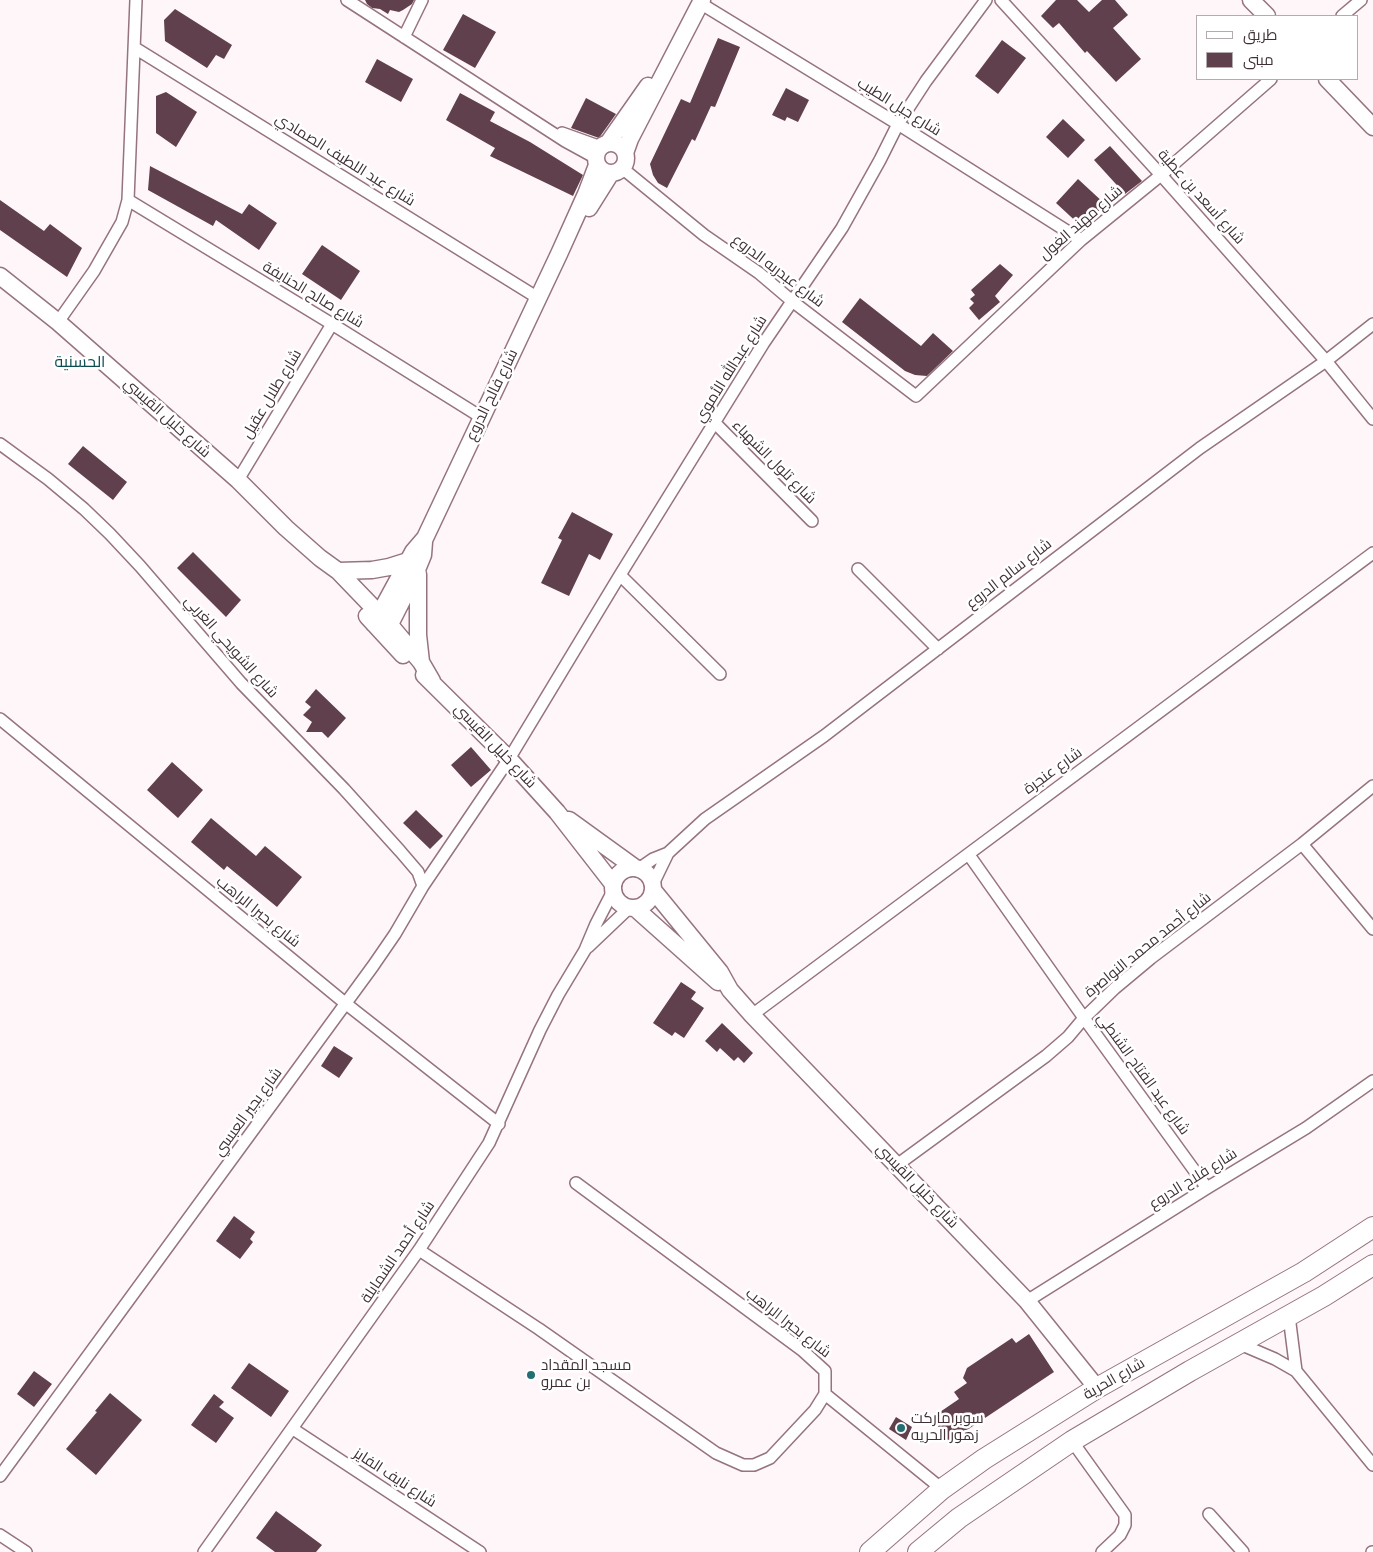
<!DOCTYPE html>
<meta charset="utf-8">
<style>
body{margin:0}
#map{position:relative;width:1373px;height:1552px;overflow:hidden;background:#fef6f9;font-family:"IBM Plex Sans",Cairo,sans-serif}
canvas{display:block}
.legend{position:absolute;left:1196px;top:15px;width:162px;height:65px;box-sizing:border-box;background:#fff;border:1px solid #b2acae;margin:0;padding:6px 9px;list-style:none;font-size:15px;color:#3f3035}
.legend li{display:flex;align-items:center;gap:10px;height:25px}
.legend b{width:25px;border:1px solid #b2acae}
</style>
<div id="map">
<canvas width="1373" height="1552"></canvas>
<ul class="legend">
<li><b style="height:6px;background:#fff"></b>طريق</li>
<li><b style="height:14px;background:#5f404c"></b>مبنى</li>
</ul>
</div>
<script>
const c = document.querySelector('canvas').getContext('2d');
c.lineJoin = 'round';
function fillPath(path, color) { c.fillStyle = color; c.fill(path, 'evenodd'); }
const poly = rows => new Path2D(rows.map(r => 'M' + r).join(''));
function trace(path, color, width, dash) { c.strokeStyle = color; c.lineWidth = width; c.lineCap = dash ? 'butt' : 'round'; c.setLineDash(dash || []); c.stroke(path); }
function label(font, color, halo, rows, align = 'center') {
  c.font = font + ' "IBM Plex Sans",Cairo,sans-serif'; c.lineWidth = 5; c.setLineDash([]); c.textBaseline = 'middle'; c.strokeStyle = halo; c.fillStyle = color; for (const [text, x, y, turn = 0] of rows) {
    c.save(); c.translate(x, y); c.rotate((+turn || 0) * Math.PI / 180); c.textAlign = isNaN(turn) ? turn : align; if (halo) c.strokeText(text, 0, 0); c.fillText(text, 0, 0); c.restore();
  }
}
fillPath(poly([
 [365,0,414,0,412,4,403,10,399,12,390,10,388,14,380,9,372,8,367,4],
 [1056,0,1077,0,1089,12,1102,0,1115,0,1128,15,1113,28,1141,59,1116,82,1087,51,1085,53,1059,23,1053,28,1041,16],
 [175,9,232,45,224,59,216,55,207,68,165,41,164,20],
 [463,14,496,32,475,68,443,50],
 [718,38,740,47,715,107,711,106,695,141,692,139,667,188,658,183,653,175,650,164,681,99,690,103],
 [1002,40,1026,58,998,94,975,76],
 [377,59,413,79,401,102,365,82],
 [786,88,809,100,798,122,787,117,785,121,772,115],
 [166,92,197,112,176,147,156,133,156,96],
 [460,93,495,112,490,121,530,142,583,175,573,196,490,156,495,148,446,120],
 [586,98,616,114,599,138,571,128],
 [1063,119,1085,140,1068,158,1046,137],
 [1110,146,1142,181,1125,194,1094,160],
 [150,166,242,214,249,204,277,223,259,250,216,220,213,226,148,190],
 [1078,179,1105,204,1083,228,1056,203],
 [0,200,44,231,50,224,82,248,67,277,0,230],
 [322,245,360,271,341,300,302,274],
 [1000,264,1013,275,995,296,1000,302,979,320,969,308,974,303,970,299,975,295,971,290],
 [860,298,921,346,933,333,953,351,927,376,915,375,905,371,842,322],
 [83,446,127,482,113,500,68,464],
 [572,512,613,534,600,560,589,554,569,596,541,583,562,540,558,538],
 [193,552,241,600,226,617,177,568],
 [316,689,346,718,328,738,322,732,306,732,312,722,303,715,311,707,305,702],
 [471,747,491,770,471,787,451,765],
 [172,762,203,790,178,818,147,790],
 [416,810,443,836,430,849,403,823],
 [211,818,256,856,265,846,302,877,277,907,227,866,224,870,191,842],
 [681,982,696,992,691,999,704,1008,684,1038,675,1032,672,1036,653,1023],
 [722,1023,753,1053,744,1063,738,1057,734,1061,720,1048,717,1052,705,1041],
 [334,1046,353,1058,339,1078,321,1066],
 [234,1216,255,1232,250,1239,253,1242,240,1259,216,1241],
 [1029,1334,1054,1372,949,1442,938,1426,945,1421,940,1412,959,1399,954,1392,967,1383,963,1378,967,1368,1012,1338,1016,1343],
 [249,1363,289,1391,271,1417,231,1388],
 [34,1371,52,1384,34,1407,17,1394],
 [110,1393,142,1420,96,1475,66,1449,97,1412,95,1411],
 [214,1394,224,1402,219,1407,234,1418,216,1443,191,1425],
 [896,1417,912,1427,906,1440,889,1429],
 [276,1511,322,1545,316,1552,275,1552,256,1538]
]), '#5f404c');
const street = poly([
 [347,0,565,141,596,158],
 [1001,0,1161,175,1326,361,1373,419],
 [700,3,898,124,1081,240],
 [1342,16,1361,0],
 [404,37,422,0],
 [135,48,538,298],
 [562,133,601,147],
 [622,168,704,235,759,273,792,301,916,396,1081,240,1161,175,1271,79],
 [128,200,332,324,481,417],
 [58,322,94,271,122,222,128,200,136,0],
 [715,423,812,521],
 [0,444,48,479,84,509,110,534,140,566,241,683,344,789,400,851,418,872,423,886],
 [238,480,332,324],
 [858,569,938,649],
 [620,575,720,674],
 [0,719,345,1003,499,1124],
 [1302,844,1373,929],
 [969,855,1084,1018,1207,1188],
 [640,868,653,859,668,853,705,819,824,736,1200,448,1326,361,1373,324],
 [653,884,668,853],
 [588,947,629,908],
 [752,1015,1373,553],
 [897,1165,1046,1056,1068,1037,1084,1018,1115,988,1151,958,1302,844,1373,786],
 [419,1250,539,1329,716,1453,743,1465,754,1465,770,1458,815,1410,825,1394,825,1371,802,1350,576,1183],
 [1027,1301,1207,1188,1306,1128,1373,1081],
 [1289,1316,1296,1371],
 [1240,1344,1275,1359,1296,1371,1373,1465],
 [825,1394,942,1489],
 [293,1429,480,1552],
 [1072,1441,1125,1515,1125,1525,1120,1535,1102,1552],
 [0,1476,373,966,395,934,423,886,509,759,620,575,763,344,842,228,880,160,898,124,926,81,986,0],
 [1209,1514,1243,1552],
 [0,1535,26,1552],
 [204,1552,419,1250,489,1143,540,1030,558,995,585,950,596,924,613,891],
 [1372,1552,1373,1552]
]);
const secondary = poly([
 [1251,0,1267,16],
 [1327,79,1373,127],
 '596 158a15 15 0 1 1 30 0a15 15 0 1 1-30 0Z',
 [608,143,648,86],
 [625,153,630,139,702,0],
 [589,208,611,173],
 [0,276,58,322,238,480,286,528,320,558,338,571,390,625,421,662,432,681],
 [338,571,372,570,389,567,408,561],
 [418,574,418,635,421,662],
 [367,616,403,655],
 [374,624,413,552,425,538,559,254,586,194,597,165],
 [385,634,414,577,423,555,424,542],
 [424,675,509,759,557,812,613,884],
 [569,820,634,867],
 '613 888a20 20 0 1 1 40 0a20 20 0 1 1-40 0Z',
 [653,890,720,972,730,990,752,1015,1027,1301,1097,1388],
 [635,908,718,982]
]);
const highway = poly([
 [870,1552,942,1489,984,1459,1097,1388,1304,1272,1373,1227],
 [918,1552,959,1518,1072,1441,1190,1371,1324,1296,1373,1265]
]);
trace(street, '#95737f', 14);
trace(secondary, '#95737f', 19);
trace(highway, '#95737f', 22);
trace(street, '#fff', 11);
trace(secondary, '#fff', 16);
trace(highway, '#fff', 20);
for (const [x, y, r, color] of [
 [531,1375,5,"#226e73"],
 [901,1428,5,"#226e73"]
]) { const dot = new Path2D(); dot.arc(x, y, r, 0, 2 * Math.PI); c.fillStyle = color; c.fill(dot); trace(dot, '#fff', 2); }
label('15px', '#3f3035', '#fff', [
 ["شارع جبل الطيب",899,107,32],
 ["شارع عبد اللطيف الصمادي",345,160,32],
 ["شارع أسعد بن عطية",1201,197,48],
 ["شارع مهند الغول",1081,223,-41],
 ["شارع عبدربه الدروع",778,271,37],
 ["شارع صالح الحنايفة",313,295,31],
 ["شارع عبدالله الأموي",731,369,-58],
 ["شارع طلال عقيل",272,394,-59],
 ["شارع فالح الدروع",492,395,-64],
 ["شارع خليل القيسي",167,418,42],
 ["شارع تلول الشهباء",774,462,45],
 ["شارع سالم الدروع",1009,574,-38],
 ["شارع الشويحي الغربي",231,647,48],
 ["شارع خليل القيسي",495,746,46],
 ["شارع عنجرة",1053,771,-36],
 ["شارع بحيرا الراهب",258,912,39],
 ["شارع أحمد محمد النواصرة",1148,945,-39],
 ["شارع عبد الفتاح الشنطي",1143,1074,54],
 ["شارع بجير العبسي",248,1112,-54],
 ["شارع فلاح الدروع",1193,1179,-32],
 ["شارع خليل القيسي",917,1186,46],
 ["شارع أحمد الشمايلة",398,1252,-56],
 ["شارع بحيرا الراهب",788,1323,38],
 ["شارع الحرية",1114,1379,-30],
 ["شارع نايف الفايز",395,1478,33]
]);
label('15px', '#3f3035', '#fff', [
 ["مسجد المقداد",541,1366],
 ["بن عمرو",541,1383],
 ["سوبر ماركت",911,1419],
 ["زهور الحريه",911,1436]
], 'left');
label('16px', '#0b4b50', '#fff', [
 ["الحسنية",80,362]
]);
</script>
